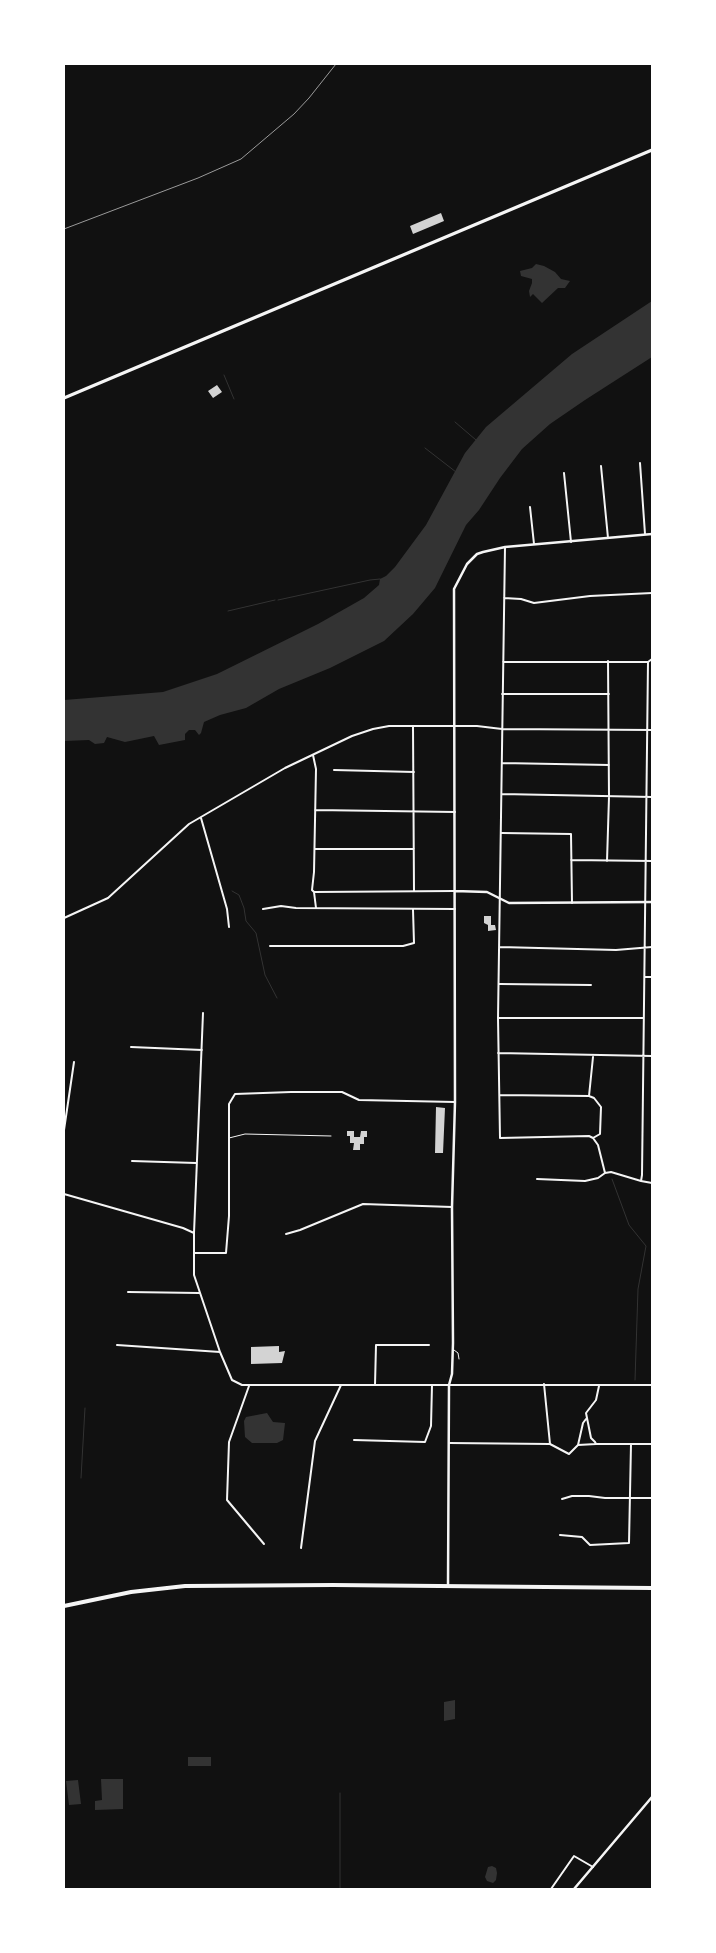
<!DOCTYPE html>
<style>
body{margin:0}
#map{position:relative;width:716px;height:1953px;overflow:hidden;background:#111;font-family:Roboto,sans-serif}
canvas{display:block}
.frame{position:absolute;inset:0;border:65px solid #fff;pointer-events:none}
</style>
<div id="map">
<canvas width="716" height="1953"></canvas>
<div class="frame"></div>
</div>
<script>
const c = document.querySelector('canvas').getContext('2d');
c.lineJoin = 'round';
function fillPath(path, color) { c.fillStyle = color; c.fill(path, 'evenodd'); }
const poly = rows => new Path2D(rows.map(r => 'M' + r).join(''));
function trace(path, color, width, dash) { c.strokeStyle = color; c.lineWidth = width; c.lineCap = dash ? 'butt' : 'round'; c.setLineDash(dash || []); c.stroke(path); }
fillPath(poly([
 [536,264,544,266,555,272,561,279,570,281,565,288,558,288,542,303,533,294,530,297,529,291,532,283,532,279,521,276,520,271,532,268],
 [652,301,652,357,585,400,550,424,522,449,500,478,479,510,466,525,435,588,413,614,384,641,330,668,279,689,246,708,220,715,204,722,201,733,199,735,195,730,189,730,185,734,185,740,159,745,154,736,125,742,107,737,104,743,95,744,89,740,64,741,64,700,163,692,217,674,318,624,364,598,379,585,380,579,386,576,395,567,426,525,465,453,486,427,572,354],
 [267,1413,273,1422,285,1423,283,1440,277,1443,252,1443,245,1437,244,1421,246,1417],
 [455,1700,455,1719,444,1721,444,1702],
 [188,1757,211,1757,211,1766,188,1766],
 [101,1779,123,1779,123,1809,95,1810,95,1801,102,1800],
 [78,1780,81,1804,69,1805,66,1781],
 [492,1866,496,1868,497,1873,496,1880,493,1883,487,1881,485,1877,488,1867]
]), '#333');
trace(poly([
 [224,375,234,399],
 [455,422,476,440],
 [425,448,456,472],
 [278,600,370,580,380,579],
 [228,611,275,600],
 [232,891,239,895,244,908,246,921,256,933,265,975,277,998],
 [612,1179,629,1225,646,1246,638,1289,635,1380],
 [81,1478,85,1408],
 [340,1889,340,1793]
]), '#333', 1);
fillPath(poly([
 [441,213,444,221,413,234,410,226],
 [217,385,222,392,213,398,208,391],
 [484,916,491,916,491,925,495,925,496,930,488,931,488,925,484,923],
 [436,1107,445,1108,443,1153,435,1153],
 [347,1131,354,1131,354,1137,360,1137,361,1131,367,1131,367,1137,364,1137,364,1144,360,1144,360,1150,353,1150,354,1143,350,1143,350,1136,347,1136],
 [279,1346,279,1352,285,1351,282,1363,251,1364,251,1347]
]), '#d3d3d3');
trace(poly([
 [229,1138,245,1134,331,1136],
 [454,1350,458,1353,459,1359]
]), '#f5f5f5', 1);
trace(poly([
 [640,463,645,534],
 [601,466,608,538],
 [564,473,571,542],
 [530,507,534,544],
 [505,547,498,1018,500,1138,589,1136,593,1138],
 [504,598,521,599,534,603,590,596,652,593],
 [503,662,648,662,652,659],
 [502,694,609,694],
 [413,727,414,891],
 [313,755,316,769,314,872,312,890,314,892,316,908],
 [502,763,609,765],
 [334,770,414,772],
 [502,794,652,797],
 [315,810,455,812],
 [201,818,227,909,229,927],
 [502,833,571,834,572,903],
 [315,849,414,849],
 [571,860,652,861],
 [607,861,609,797,608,661],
 [314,892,454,891],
 [263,909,281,906,296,908,455,909],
 [64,918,108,898,189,824,285,768,352,736,373,729,389,726,477,726,502,729,652,730],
 [270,946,403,946,414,943,413,910],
 [500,947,616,950,652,947],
 [645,977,652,977],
 [500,984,591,985],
 [203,1013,194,1233,194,1275,220,1352],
 [498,1018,643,1018],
 [131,1047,202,1050],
 [498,1053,652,1056],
 [593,1057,589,1096,594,1098,601,1107,600,1134,593,1138,598,1145,605,1173],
 [500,1095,589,1096],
 [64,1130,74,1062],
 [132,1161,196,1163],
 [537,1179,585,1181,598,1178,605,1173,611,1172,641,1181,642,1175,648,662],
 [641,1181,652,1183],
 [64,1194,183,1228,194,1233],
 [286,1234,300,1230,363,1204,452,1207],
 [194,1253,226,1253,229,1216,229,1104,235,1094,291,1092,342,1092,359,1100,455,1102],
 [128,1292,199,1293],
 [117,1345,220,1352,232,1380,242,1385,652,1385],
 [544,1384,550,1444],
 [375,1385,376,1345,429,1345],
 [249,1386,229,1442,227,1500,264,1544],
 [599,1386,596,1400,586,1413,591,1438,595,1442,596,1444,652,1444],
 [354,1440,425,1442,431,1426,432,1385],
 [449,1443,550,1444],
 [550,1444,569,1454,578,1445,596,1444],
 [578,1445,583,1423,586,1419],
 [562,1499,572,1496,589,1496,605,1498,652,1498],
 [560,1535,582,1537,590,1545,629,1543,631,1444],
 [301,1548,315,1441,341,1385],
 [551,1889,574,1856,593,1867]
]), '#f5f5f5', 2);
trace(poly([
 [455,891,487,892,509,903,652,902],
 [448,1586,449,1385,452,1374,453,1343,452,1207,455,1102,454,589,467,564,477,554,483,552,505,547,652,534],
 [574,1889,652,1797]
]), '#f5f5f5', 2.5);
trace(poly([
 [64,398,652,150]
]), '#f5f5f5', 3);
trace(poly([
 [64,1606,131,1592,185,1586,333,1585,652,1588]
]), '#f5f5f5', 4);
trace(poly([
 [64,229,198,178,241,159,294,114,309,98,336,64]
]), '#9a9a9a', 1);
</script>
